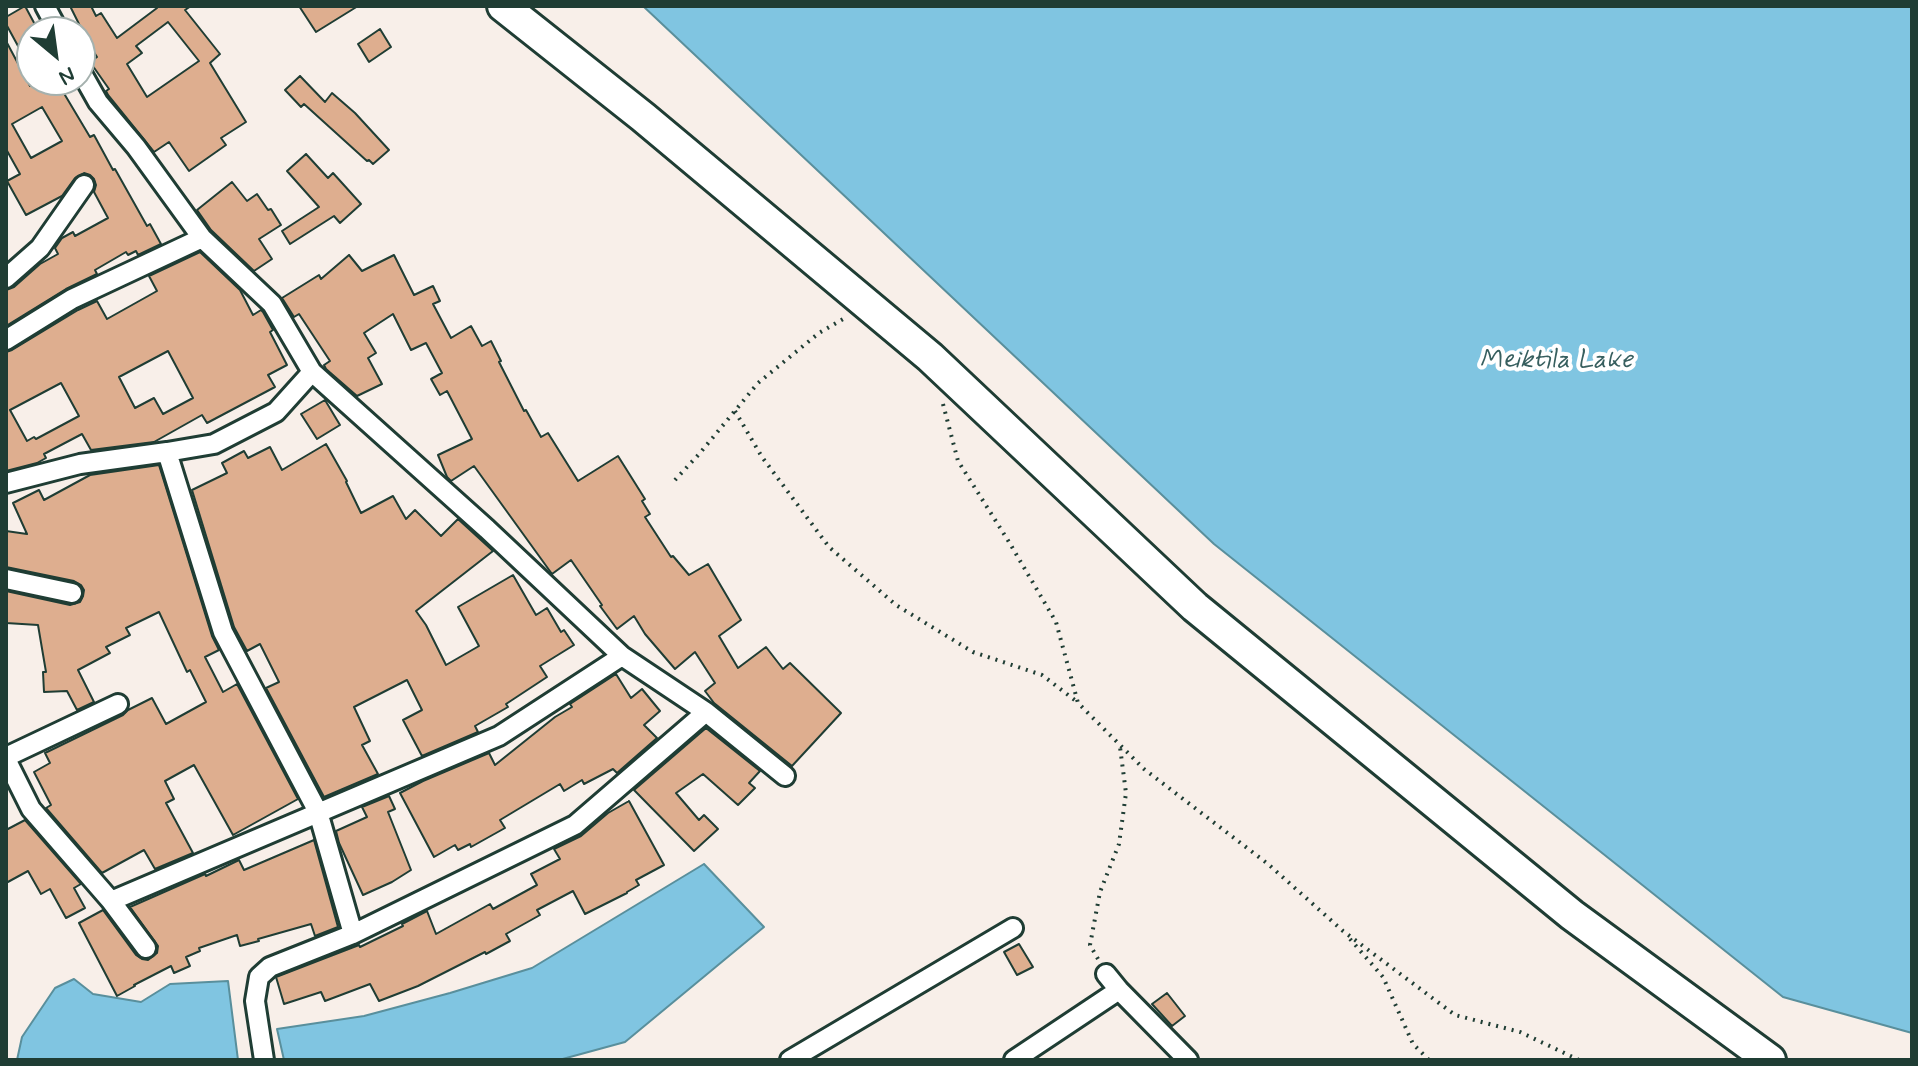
<!DOCTYPE html>
<style>
body{margin:0}
#map{position:relative;width:1918px;height:1066px;overflow:hidden;background:#f8efe9;font-family:Mynerve,sans-serif}
canvas{display:block}
.frame{position:absolute;inset:0;border:8px solid #1f3d34;pointer-events:none}
.north{position:absolute;left:16px;top:16px;width:80px;height:80px;box-sizing:border-box;background:#fff;border:2px solid #a5b1ae;border-radius:50%;rotate:151deg;font-size:22px;font-weight:700;line-height:32px;text-align:center;color:#1f3d34}
.north::after{content:'';display:block;margin:auto;width:28px;height:36px;background:#1f3d34;clip-path:polygon(50% 0,100% 100%,50% 72%,0 100%)}
</style>
<div id="map">
<canvas width="1918" height="1066"></canvas>
<div class="frame"></div>
<div class="north">N</div>
</div>
<script>
const c = document.querySelector('canvas').getContext('2d');
c.lineJoin = 'round';
function fillPath(path, color) { c.fillStyle = color; c.fill(path, 'evenodd'); }
const poly = rows => new Path2D(rows.map(r => 'M' + r).join(''));
function trace(path, color, width, dash) { c.strokeStyle = color; c.lineWidth = width; c.lineCap = dash ? 'butt' : 'round'; c.setLineDash(dash || []); c.stroke(path); }
function label(font, color, halo, rows, align = 'center') {
  c.font = font + ' Mynerve,sans-serif'; c.lineWidth = 8; c.setLineDash([]); c.textBaseline = 'middle'; c.strokeStyle = halo; c.fillStyle = color; for (const [text, x, y, turn = 0] of rows) {
    c.save(); c.translate(x, y); c.rotate((+turn || 0) * Math.PI / 180); c.textAlign = isNaN(turn) ? turn : align; if (halo) c.strokeText(text, 0, 0); c.fillText(text, 0, 0); c.restore();
  }
}
const water = poly([
 [643,6,1912,6,1912,1033,1783,997,1214,544,643,6],
 [704,864,764,927,625,1042,559,1060,284,1060,277,1029,364,1016,450,993,532,968,704,864],
 [74,979,93,994,141,1002,170,984,228,981,238,1060,17,1060,22,1037,55,988,74,979]
]);
fillPath(water, '#80c5e1');
trace(water, '#598f9c', 2);
const building = poly([
 [25,6,39,32,32,32,32,39,18,46,6,24,6,17,25,6],
 [70,6,91,6,96,16,101,13,117,38,157,8,155,6,191,6,185,10,220,54,210,63,246,122,221,138,226,145,189,171,169,142,154,152,108,95,106,91,109,89,90,62,97,57,78,27,80,26,70,6],
 [168,22,199,61,147,97,127,64,142,53,136,46,168,22],
 [299,6,358,6,316,32,299,6],
 [380,29,391,47,369,62,358,44,380,29],
 [6,41,30,86,42,80,56,80,90,137,94,135,113,170,115,169,147,226,150,224,161,244,138,255,136,251,128,255,126,252,95,270,97,274,66,289,6,326,6,290,14,287,40,264,58,254,55,248,62,238,73,232,75,236,108,218,94,192,96,185,94,179,90,175,84,173,75,178,62,196,26,215,7,181,20,174,6,149,6,41],
 [42,107,62,141,31,158,12,124,42,107],
 [300,76,325,102,332,93,355,113,389,150,373,164,369,160,367,161,304,104,301,107,285,90,300,76],
 [306,154,328,178,333,173,361,204,340,223,334,216,290,244,282,231,319,207,287,171,306,154],
 [232,182,247,201,257,194,268,210,271,209,281,225,259,239,272,259,254,271,211,230,197,210,232,182],
 [200,252,240,290,253,315,261,310,263,312,273,330,270,332,287,365,268,375,275,387,207,423,202,415,154,442,91,450,82,434,44,454,46,458,37,463,6,471,6,352,12,350,78,310,97,301,107,319,157,291,149,276,200,252],
 [168,351,193,398,163,414,154,398,135,408,119,377,168,351],
 [61,383,79,416,36,439,34,437,27,441,10,410,61,383],
 [349,255,362,271,394,255,414,295,433,286,440,301,433,304,451,338,471,326,482,346,491,341,501,361,499,362,524,411,526,410,541,437,548,433,578,481,618,456,645,499,642,501,650,514,645,517,671,557,673,556,689,575,708,564,741,620,719,636,738,668,766,647,783,669,790,663,841,713,792,766,714,703,705,691,715,683,695,652,675,669,645,634,634,616,617,629,600,606,602,605,571,560,552,574,474,466,451,481,447,477,438,455,472,439,447,391,440,395,431,379,442,373,426,343,411,350,393,314,364,333,376,353,368,358,382,384,357,396,326,369,324,365,330,361,299,314,294,317,282,298,319,275,321,279,349,255],
 [325,400,340,425,317,439,301,414,325,400],
 [326,444,347,481,346,482,361,513,393,496,406,519,415,510,441,536,458,519,493,551,416,611,426,625,446,665,479,646,458,607,513,575,536,615,547,608,561,632,564,630,574,645,540,666,547,677,506,704,508,707,475,726,478,732,422,756,403,720,422,710,407,680,354,707,370,741,362,745,378,774,324,797,266,688,279,682,260,644,247,651,234,627,192,490,227,473,222,463,244,451,248,458,270,447,282,470,326,444],
 [159,465,212,636,219,650,205,657,223,692,237,684,298,799,233,835,194,765,165,781,174,799,166,803,193,853,155,869,144,850,102,873,46,808,51,805,34,772,50,763,45,753,123,715,128,710,152,698,166,724,206,702,190,670,187,672,159,612,126,628,130,635,106,647,110,653,78,670,94,702,77,710,67,691,44,692,43,672,46,672,38,625,6,623,6,591,70,605,80,602,83,596,84,590,81,585,74,581,6,567,6,531,27,534,13,503,39,490,44,500,90,475,159,465],
 [616,674,631,698,642,689,660,711,644,725,657,738,617,773,613,769,584,784,582,780,564,791,560,784,500,820,505,828,471,847,470,844,458,850,455,845,434,857,400,793,423,781,489,753,495,765,555,717,572,707,570,704,616,674],
 [706,728,760,771,749,783,755,788,738,805,703,774,676,793,699,820,704,815,718,829,694,851,634,790,706,728],
 [389,796,395,809,388,812,411,870,392,882,363,895,339,843,336,831,367,817,362,807,389,796],
 [629,801,664,865,636,880,639,885,627,892,627,893,585,914,573,891,537,910,540,915,506,934,510,941,486,954,485,952,418,986,379,1001,370,984,325,1001,321,992,284,1004,276,977,359,945,360,947,403,926,402,924,427,911,436,934,490,904,493,909,537,885,531,874,560,859,554,849,581,836,608,813,629,801],
 [25,820,81,884,74,888,85,908,66,918,50,889,41,894,28,871,6,883,6,830,25,820],
 [314,840,338,927,315,936,311,924,258,939,259,941,240,946,237,935,199,948,200,951,186,957,190,966,174,973,171,966,134,985,135,986,117,996,79,923,103,910,136,955,142,959,148,960,157,953,158,946,130,907,205,874,206,876,239,860,244,870,314,840],
 [1019,944,1033,967,1017,975,1004,952,1019,944],
 [1167,993,1185,1016,1172,1026,1152,1004,1167,993]
]);
fillPath(building, '#deae8f');
trace(building, '#1f3d34', 2);
const street = poly([
 [45,6,59,32],
 [80,70,98,102,136,147,202,238,272,304,312,372,487,529,622,656,706,712,785,776],
 [6,278,40,248,84,185],
 [6,340,72,299,202,238],
 [312,372,276,412,214,444,167,452,223,632,318,812,353,934],
 [6,483,80,464,167,452],
 [6,579,72,593],
 [6,757,118,704],
 [6,759,31,809,111,901,499,736,622,656],
 [111,901,146,948],
 [1106,974,1119,990,1188,1060],
 [264,1060,255,1001,259,977,270,967,353,934,575,825,706,712],
 [790,1060,1013,928],
 [1014,1060,1119,990]
]);
const primary = poly([
 [503,6,643,117,930,357,1195,607,1572,915,1770,1060]
]);
trace(street, '#1f3d34', 24);
trace(primary, '#1f3d34', 36);
trace(poly([
 [943,404,958,461,1009,542,1056,622,1078,703,1144,769,1268,864,1343,931,1455,1015,1520,1032,1579,1060],
 [735,411,762,457,829,547,896,605,973,652,1042,675,1076,701],
 [675,480,700,453,758,383,819,333,845,318],
 [1350,939,1383,977,1413,1044,1429,1060],
 [1098,959,1090,945,1100,892,1119,844,1126,793,1120,747]
]), '#1f3d34', 4, [2, 6]);
trace(street, '#fff', 18);
trace(primary, '#fff', 30);
label('italic 26px', '#375f5f', '#fff', [
 ["Meiktila Lake",1556,362]
]);
</script>
